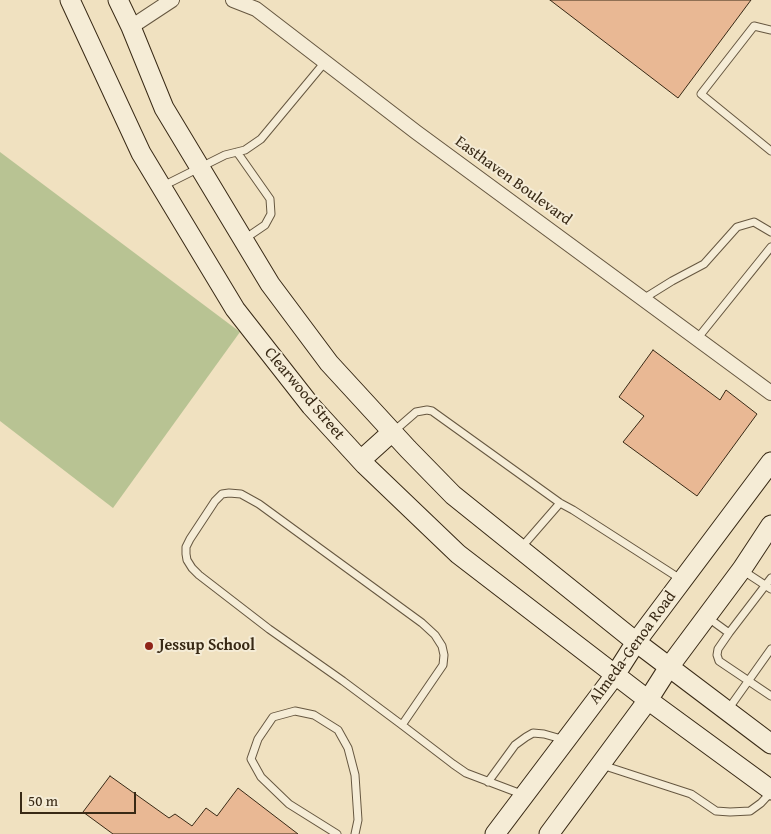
<!DOCTYPE html>
<style>
body{margin:0}
#map{position:relative;width:771px;height:834px;overflow:hidden;background:#f0e1c0;font-family:"Gentium Book Plus",serif}
canvas{display:block}
.scale{position:absolute;left:20px;top:792px;width:116px;height:22px;box-sizing:border-box;border:2px solid #382915;border-top:0;padding-left:6px;font-size:15px;line-height:18px;white-space:nowrap;color:#382915;-webkit-text-stroke:4px #f5ecd6;paint-order:stroke}
</style>
<div id="map">
<canvas width="771" height="834"></canvas>
<div class="scale">50 m</div>
</div>
<script>
const c = document.querySelector('canvas').getContext('2d');
c.lineJoin = 'round';
function fillPath(path, color) { c.fillStyle = color; c.fill(path, 'evenodd'); }
const poly = rows => new Path2D(rows.map(r => 'M' + r).join(''));
function trace(path, color, width, dash) { c.strokeStyle = color; c.lineWidth = width; c.lineCap = dash ? 'butt' : 'round'; c.setLineDash(dash || []); c.stroke(path); }
function label(font, color, halo, rows, align = 'center') {
  c.font = font + ' "Gentium Book Plus",serif'; c.lineWidth = 4; c.setLineDash([]); c.textBaseline = 'middle'; c.strokeStyle = halo; c.fillStyle = color; for (const [text, x, y, turn = 0] of rows) {
    c.save(); c.translate(x, y); c.rotate((+turn || 0) * Math.PI / 180); c.textAlign = isNaN(turn) ? turn : align; if (halo) c.strokeText(text, 0, 0); c.fillText(text, 0, 0); c.restore();
  }
}
fillPath(poly([
 [0,152,240,332,113,508,0,421]
]), '#b8c393');
const building = poly([
 [550,0,751,0,678,98,550,0],
 [653,350,720,400,726,390,757,414,697,496,623,442,644,416,619,397,653,350],
 [110,776,169,818,175,814,192,826,206,808,217,816,238,788,298,834,113,834,83,812,110,776]
]);
fillPath(building, '#e9b894');
trace(building, '#382915', 1);
const service = poly([
 [771,30,754,26,701,94,771,151],
 [237,152,270,199,271,214,265,225,243,240],
 [161,187,225,155,245,150,261,139,325,62],
 [643,299,672,281,704,264,737,227,754,222,771,232],
 [697,339,771,247],
 [393,432,416,412,427,410,432,411,560,503,573,510,682,580],
 [520,549,560,503],
 [742,570,771,589],
 [707,617,729,633,718,649,717,655,719,661,771,696],
 [729,633,771,578],
 [727,711,771,649],
 [402,725,443,665,444,655,442,646,435,635,422,623,259,504,241,494,229,493,222,494,215,501,190,539,186,547,186,554,187,560,192,568,199,575,269,629,343,681,402,725,453,764,466,773,524,795],
 [602,765,691,794,716,811,730,812,750,811,761,803,771,792],
 [488,782,515,745,526,737,533,733,544,734,565,740],
 [337,834,289,804,261,777,251,759,258,739,273,717,295,711,314,715,338,730,348,748,355,775,358,820,355,834]
]);
const minor = poly([
 [233,0,256,9,416,132,771,393],
 [131,27,172,0]
]);
const secondary = poly([
 [70,0,141,153,235,309,311,406,365,465,458,554,648,700,771,790],
 [118,0,131,27,164,108,270,284,329,363,408,449,453,495,636,642,771,744],
 [361,460,392,432],
 [495,834,615,675,636,642,771,462],
 [549,834,648,700,669,667,742,569,771,525]
]);
trace(service, '#665740', 9);
trace(minor, '#665740', 16);
trace(secondary, '#382915', 21);
trace(service, '#f5ecd6', 7);
trace(minor, '#f5ecd6', 14);
trace(secondary, '#f5ecd6', 19);
for (const [x, y, r, color] of [
 [149,646,5,"#8f2418"]
]) { const dot = new Path2D(); dot.arc(x, y, r, 0, 2 * Math.PI); c.fillStyle = color; c.fill(dot); trace(dot, '#f5ecd6', 2); }
label('16px', '#382915', '#f5ecd6', [
 ["Easthaven Boulevard",513,181,36],
 ["Clearwood Street",304,394,50],
 ["Almeda-Genoa Road",633,648,-54]
]);
label('bold 16px', '#382915', '#f5ecd6', [
 ["Jessup School",159,646]
], 'left');
</script>
